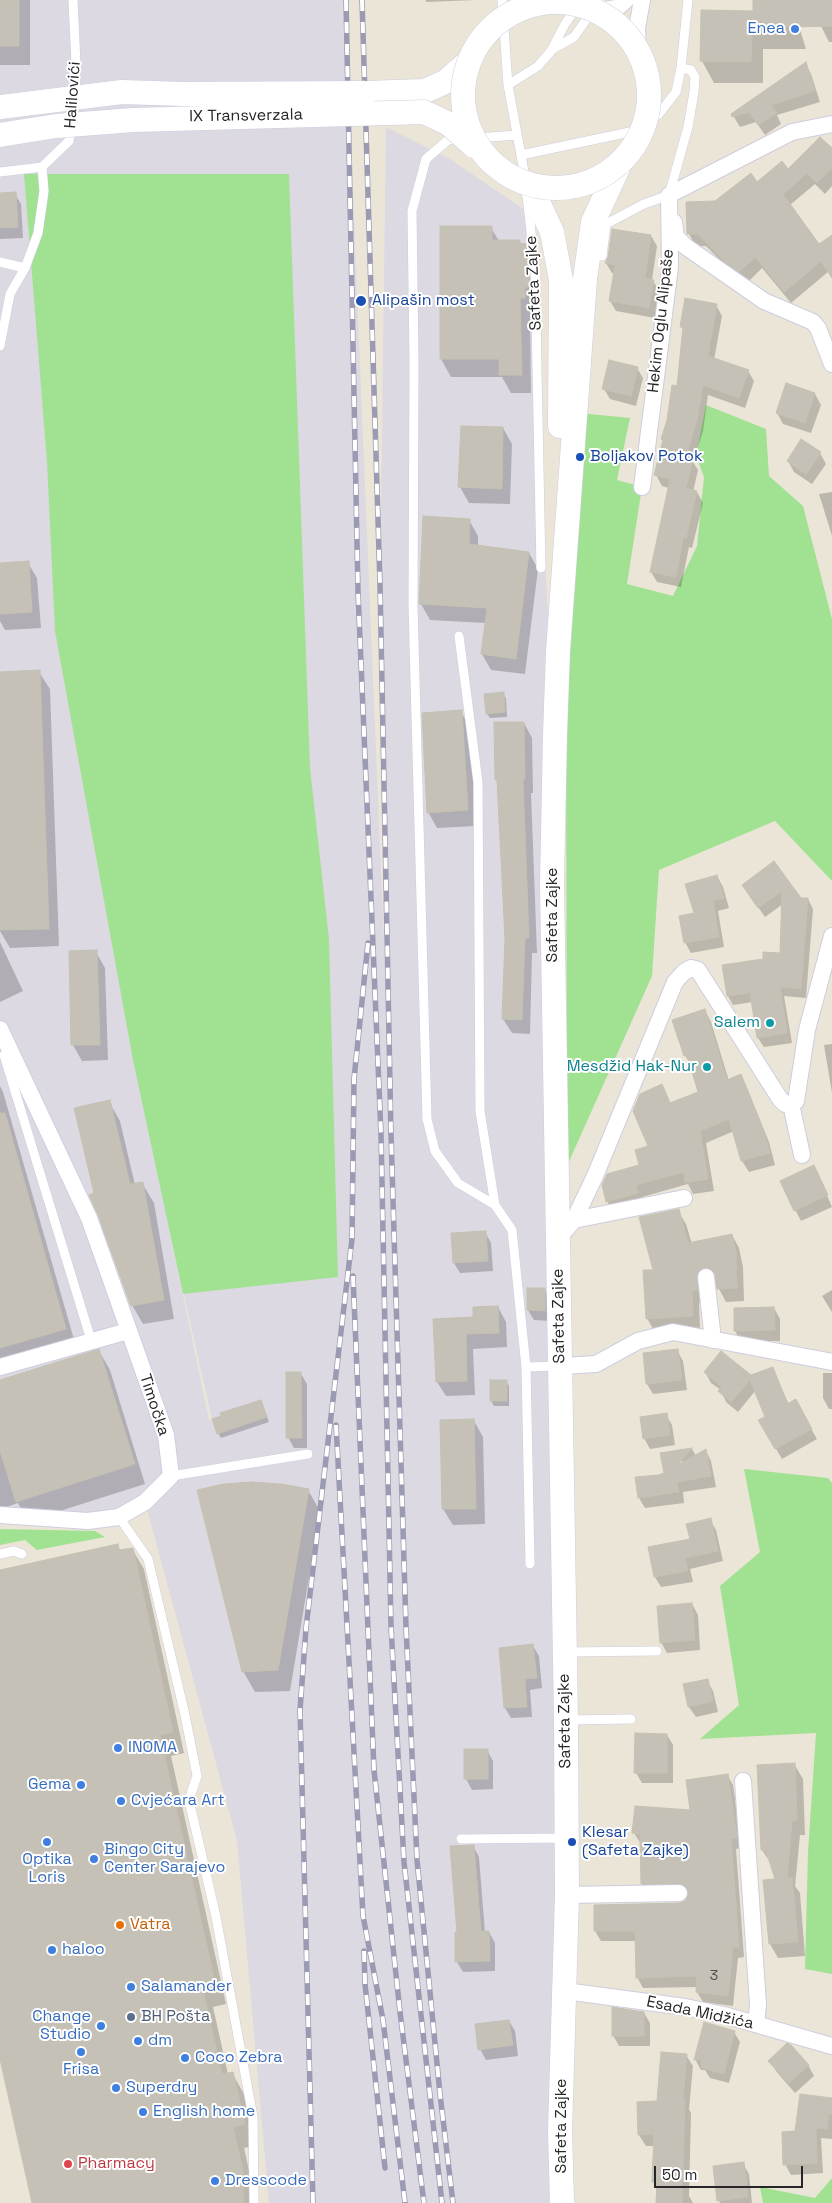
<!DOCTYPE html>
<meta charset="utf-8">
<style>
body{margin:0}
#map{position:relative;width:832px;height:2203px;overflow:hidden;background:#eae5d7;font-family:"Space Grotesk",sans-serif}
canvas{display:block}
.scale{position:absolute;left:654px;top:2166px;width:149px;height:22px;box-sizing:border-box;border:2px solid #272727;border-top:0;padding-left:6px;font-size:15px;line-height:18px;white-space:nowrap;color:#272727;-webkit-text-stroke:4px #fff;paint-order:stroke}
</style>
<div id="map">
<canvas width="832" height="2203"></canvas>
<div class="scale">50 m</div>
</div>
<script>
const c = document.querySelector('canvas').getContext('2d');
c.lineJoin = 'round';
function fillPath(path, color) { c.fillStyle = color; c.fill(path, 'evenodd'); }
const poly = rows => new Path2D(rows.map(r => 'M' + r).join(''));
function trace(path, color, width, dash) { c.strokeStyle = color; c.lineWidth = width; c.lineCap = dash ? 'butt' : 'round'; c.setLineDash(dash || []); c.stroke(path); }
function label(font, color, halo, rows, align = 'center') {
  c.font = font + ' "Space Grotesk",sans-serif'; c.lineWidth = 4; c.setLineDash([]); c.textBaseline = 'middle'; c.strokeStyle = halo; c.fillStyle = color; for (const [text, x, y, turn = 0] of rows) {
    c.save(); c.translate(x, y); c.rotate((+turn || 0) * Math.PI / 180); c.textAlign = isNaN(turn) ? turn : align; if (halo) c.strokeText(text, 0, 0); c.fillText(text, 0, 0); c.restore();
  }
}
fillPath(poly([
 [0,0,347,0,349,102,389,1062,380,584,386,127,450,159,525,210,555,735,564,2203,269,2203,237,1841,145,1502,119,1517,0,1516],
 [167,1219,212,1419,210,1420,209,1420]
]), '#ddd9e2');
fillPath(poly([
 [24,174,289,174,310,768,329,939,338,1277,183,1294,133,1060,55,631,47,462],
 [706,405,766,429,769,476,803,506,832,619,832,881,775,821,659,870,652,976,567,1166,566,712,580,413,630,418,617,480,642,487,627,584,673,596,697,546,704,477,696,456],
 [744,1469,828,1478,832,1483,832,1974,805,1969,808,1852,816,1733,700,1739,739,1705,720,1586,760,1552],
 [0,1529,95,1531,105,1537,37,1550,25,1540,0,1545],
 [832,2178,832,2203,763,2203,760,2187,815,2198]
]), '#a1e292');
fillPath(poly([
 [0,0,30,0,30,65,0,65],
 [425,0,476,0,427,2],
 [755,0,791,0,806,49,763,49,763,83,714,83,702,61,755,12],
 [808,0,832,0,832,42,829,42],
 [805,63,811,74,820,102,777,115,781,124,765,135,756,122,740,127,732,114],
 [832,150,832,186,825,194,815,184,790,205,818,245,832,236,832,278,828,272,791,303,762,268,747,283,732,272,706,246,696,246,689,234,688,203,715,202],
 [0,194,15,194,21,204,23,238,0,239],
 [491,228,499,241,519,241,521,245,525,245,536,263,535,316,530,316,531,393,511,393,502,377,451,377,441,359],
 [651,236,657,246,652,280,660,291,655,318,616,311,610,301,615,274,612,273,606,263],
 [716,305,722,316,714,360,748,371,754,381,745,408,708,395,703,431,693,462,698,470,693,492,697,492,703,503,692,548,689,547,681,587,657,582,651,572,669,488,662,486,656,475,664,443,662,439,678,388,684,330,682,327],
 [637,368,643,378,636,406,610,399,604,389],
 [815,394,821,405,811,433,783,424,777,413],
 [503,428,512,444,510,504,469,503,460,487],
 [820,453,826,464,812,484,794,472,788,461],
 [832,492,832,536,819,494],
 [424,517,469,520,478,536,478,546,529,553,538,569,525,674,491,670,482,654,486,623,430,620,421,604],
 [28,563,37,578,41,628,5,630,0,621,0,564],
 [39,672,50,689,59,946,10,948,0,931,0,673],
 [503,694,506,698,507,717,490,718,487,714],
 [461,712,470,728,476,826,437,828,428,812],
 [524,723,532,738,533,793,531,793,537,953,532,953,530,1034,512,1033,503,1019,506,939,499,784,496,779],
 [774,863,800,899,808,899,813,909,806,998,784,996,792,1043,764,1047,758,1038,753,1002,733,1005,728,996,764,960,781,955,783,904,765,917,749,894],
 [717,876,723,887,729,908,718,911,724,947,691,953,685,942],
 [0,942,23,991,0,1002],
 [96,952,105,968,108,1060,82,1061,73,1045,70,953],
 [705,1010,711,1022,729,1081,741,1076,747,1088,769,1142,775,1165,749,1172,742,1161,734,1131,706,1143,714,1191,693,1194,688,1184,642,1197,644,1205,614,1213,607,1201,640,1166,650,1147,661,1085,671,1104,700,1092,692,1067,685,1055],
 [832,1044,832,1093,824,1045],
 [0,1086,3,1092,77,1350,0,1371],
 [109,1102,120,1121,135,1185,142,1183,154,1203,174,1319,143,1324,132,1305,95,1194],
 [814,1166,832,1207,801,1221,781,1182],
 [678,1211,686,1224,692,1244,732,1235,739,1248,743,1267,744,1301,726,1302,719,1289,717,1280,712,1280,704,1303,699,1303,700,1329,654,1331,647,1318,654,1271],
 [485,1232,491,1243,493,1271,460,1273,454,1263],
 [544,1289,550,1300,551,1321,534,1320,528,1310],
 [832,1290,832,1312,822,1296],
 [498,1307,506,1322,507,1347,473,1349,475,1395,446,1396,437,1382,435,1320,475,1318],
 [774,1308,780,1319,780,1341,741,1341,735,1331],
 [677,1350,683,1361,687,1390,653,1394,647,1384],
 [99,1351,110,1370,145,1484,28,1521,18,1503,0,1509,0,1380],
 [773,1368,789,1405,795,1401,817,1439,782,1459,760,1421,766,1417,756,1390,738,1412,726,1402,721,1390,711,1383,705,1372,751,1377],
 [823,1373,832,1373,832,1409,829,1409,823,1398],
 [301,1374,307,1384,307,1448,294,1448,288,1437],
 [491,1381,506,1381,509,1386,509,1406,494,1406,491,1401],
 [261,1401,269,1422,221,1438,218,1433],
 [666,1415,672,1425,675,1445,650,1449,644,1438],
 [441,1421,474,1421,483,1437,485,1524,453,1525,443,1509],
 [692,1449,696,1456,706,1451,711,1461,716,1487,683,1492,684,1503,645,1508,639,1498,665,1474,662,1454],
 [679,1461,683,1461,675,1471],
 [308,1490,320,1511,290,1691,255,1692,243,1671],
 [710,1520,716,1530,723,1561,690,1569,693,1582,661,1587,655,1577,650,1548,691,1540],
 [117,1545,121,1551,132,1549,144,1569,184,1753,171,1756,226,2004,213,2007,228,2074,232,2073,244,2094,256,2145,244,2148,254,2192,255,2203,33,2203,0,2053,0,1571],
 [692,1604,698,1615,700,1650,667,1653,661,1642],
 [533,1646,539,1656,542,1688,530,1690,532,1717,511,1718,505,1708],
 [707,1680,713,1691,718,1712,696,1717,689,1707,684,1685],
 [667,1735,673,1745,673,1783,642,1783,636,1773],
 [487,1750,493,1761,493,1789,472,1790,466,1779,465,1751],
 [794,1764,803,1779,805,1835,800,1835,795,1886,800,1893,805,1956,778,1958,770,1944,776,1880,772,1865,762,1850],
 [727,1775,733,1785,742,1848,736,1849,744,1957,738,1958,733,2006,703,2002,697,1992,697,1987,643,1988,637,1977,637,1941,601,1941,595,1931,685,1902,689,1895,686,1893,648,1894,642,1883,641,1844,634,1833,691,1812],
 [473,1846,479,1857,485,1933,489,1932,495,1943,495,1971,463,1972,457,1962,458,1933],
 [644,2013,650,2023,650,2046,619,2046,613,2035],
 [509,2021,515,2031,518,2056,486,2060,480,2049],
 [734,2032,740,2042,729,2083,710,2078,705,2070,701,2070,695,2059],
 [686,2055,693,2066,689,2109,691,2113,689,2196,693,2203,657,2203,658,2189,654,2181,655,2146,646,2146,639,2135],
 [770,2061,808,2065,814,2076,795,2093,776,2071],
 [832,2099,832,2139,821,2138,823,2173,791,2175,785,2164,797,2132],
 [743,2164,749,2174,752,2203,720,2203,719,2200]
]), '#0003');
const building = poly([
 [0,0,19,0,19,46,0,46,0,0],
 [753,0,832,0,832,26,752,28,751,62,700,61,701,10,753,11,753,0],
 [806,62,815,91,771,105,777,113,758,125,749,112,732,117,731,114,806,62],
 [820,137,832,148,832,168,817,183,807,173,783,194,819,244,832,235,832,278,821,261,784,292,755,257,739,272,724,261,698,234,687,234,686,202,715,201,751,173,757,182,782,161,788,169,820,137],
 [16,192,18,227,0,228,0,193,16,192],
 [440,226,492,226,492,240,520,240,520,243,526,244,529,287,525,287,525,298,520,298,522,375,499,375,499,359,440,359,440,226],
 [612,229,651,235,645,278,654,280,649,308,609,301,615,265,605,263,608,257,612,229],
 [685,298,717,304,708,356,749,370,739,398,703,385,697,420,686,457,693,459,686,488,697,491,686,538,683,537,676,577,650,572,670,479,654,475,663,440,661,439,667,420,672,385,677,386,683,327,680,327,685,298],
 [609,360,638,367,631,396,602,389,609,360],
 [786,383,815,393,805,423,776,413,786,383],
 [461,426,503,427,502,489,458,487,461,426],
 [801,439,821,452,806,474,787,461,801,439],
 [423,516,470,519,469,544,529,552,516,659,481,654,487,608,419,604,423,516],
 [29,561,32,612,0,614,0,563,29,561],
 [40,670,49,929,0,930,0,672,40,670],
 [504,692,505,712,486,714,484,694,504,692],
 [462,710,468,810,427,813,422,713,462,710],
 [494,722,524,722,525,779,523,779,529,938,525,938,522,1020,502,1019,505,939,497,780,495,780,494,722],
 [774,861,801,898,808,898,801,989,780,987,787,1033,757,1038,750,993,727,996,722,965,763,959,763,952,780,953,782,891,758,908,742,885,774,861],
 [717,875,724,898,713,901,719,937,684,943,679,916,694,913,685,884,717,875],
 [97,950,100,1045,71,1045,69,951,97,950],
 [705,1009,727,1080,741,1074,763,1129,770,1153,741,1161,729,1119,700,1131,708,1179,685,1183,684,1172,636,1185,638,1193,606,1202,602,1185,607,1174,639,1165,635,1150,648,1146,633,1111,640,1094,662,1084,670,1103,698,1092,687,1055,684,1056,672,1020,705,1009],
 [110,1100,130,1184,143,1182,164,1300,131,1306,98,1215,89,1195,94,1193,74,1108,110,1100],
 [0,1113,5,1113,66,1329,0,1348,0,1113],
 [814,1165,828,1195,794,1211,780,1181,814,1165],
 [679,1209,688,1243,732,1234,736,1253,737,1288,717,1289,714,1272,710,1268,704,1267,697,1273,697,1290,692,1291,693,1316,646,1319,643,1270,653,1270,639,1217,679,1209],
 [486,1231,488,1261,453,1263,451,1233,486,1231],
 [527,1288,545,1288,545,1311,527,1310,527,1288],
 [498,1306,499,1333,466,1334,467,1381,436,1382,433,1319,473,1317,473,1307,498,1306],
 [774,1307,775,1330,734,1331,734,1308,774,1307],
 [99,1349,135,1464,16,1502,0,1451,0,1380,99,1349],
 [678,1349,682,1380,646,1384,643,1353,678,1349],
 [721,1351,751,1375,773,1367,787,1404,796,1399,812,1429,775,1449,758,1420,765,1417,750,1380,731,1402,718,1391,722,1387,704,1372,721,1351],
 [286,1372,301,1372,302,1438,286,1438,286,1372],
 [490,1380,507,1380,507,1401,490,1401,490,1380],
 [261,1400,267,1417,217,1434,212,1419,221,1416,220,1413,261,1400],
 [667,1413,670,1435,643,1439,640,1417,667,1413],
 [474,1419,476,1509,442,1509,440,1420,474,1419],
 [692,1448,678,1465,706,1449,711,1476,677,1482,679,1492,638,1498,635,1477,659,1475,664,1473,660,1453,692,1448],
 [251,1482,281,1484,309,1489,278,1670,242,1672,197,1490,224,1484,251,1482],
 [711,1518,718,1551,685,1558,688,1571,654,1577,648,1547,690,1539,686,1524,711,1518],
 [118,1544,119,1550,133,1548,173,1732,160,1735,215,1983,202,1986,222,2074,233,2072,245,2124,233,2127,243,2171,244,2203,32,2203,0,2059,0,1570,118,1544],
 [692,1603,695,1640,660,1643,657,1606,692,1603],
 [533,1644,537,1678,525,1679,527,1707,504,1708,499,1648,533,1644],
 [708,1679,713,1701,688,1707,683,1684,708,1679],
 [635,1733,667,1734,667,1773,634,1773,635,1733],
 [464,1749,488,1749,488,1779,464,1779,464,1749],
 [795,1763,797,1820,792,1821,787,1878,792,1877,798,1942,769,1944,763,1880,775,1879,766,1851,761,1850,757,1765,795,1763],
 [728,1774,737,1838,731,1838,739,1947,733,1947,728,1996,696,1992,697,1976,636,1978,635,1931,594,1931,594,1905,679,1903,685,1901,689,1893,687,1887,679,1883,641,1884,640,1834,632,1833,635,1806,690,1810,686,1780,728,1774],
 [474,1845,481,1931,489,1931,490,1961,455,1962,455,1932,457,1932,450,1846,474,1845],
 [612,2007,644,2012,644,2036,612,2036,612,2007],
 [509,2020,513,2045,478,2050,475,2024,509,2020],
 [704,2022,735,2031,724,2074,702,2068,701,2059,694,2060,704,2022],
 [787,2043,791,2045,809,2065,789,2083,768,2061,787,2043],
 [661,2052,687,2054,683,2100,685,2100,682,2203,656,2203,657,2182,652,2182,654,2134,638,2135,637,2102,657,2101,661,2052],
 [800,2094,832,2098,832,2114,829,2114,827,2129,816,2128,817,2163,783,2165,782,2132,795,2131,800,2094],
 [744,2162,748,2197,717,2201,713,2166,744,2162]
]);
fillPath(building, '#c5c1b7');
trace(building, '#c5c1b1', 1);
const service = poly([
 [502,0,508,85,525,177,535,268,541,568],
 [551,50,574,37,600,0],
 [508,85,538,66,551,51,565,24,582,0],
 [517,135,448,140,426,159,412,211,414,362,413,606,427,1119,435,1151,458,1183,495,1205,512,1230,526,1367,559,1366],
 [521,155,630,132,658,115,676,92,681,68],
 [0,172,42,167,69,141,74,108,76,64,73,0],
 [602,256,606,224,644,204,669,195,688,127,694,92,695,77,691,70,681,68,688,0],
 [0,262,25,268],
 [0,346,10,294,25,268,38,233,44,191,42,167],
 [459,636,478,782,480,1111,495,1205],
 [4,1055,91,1340],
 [526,1367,530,1564],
 [171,1476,308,1454],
 [119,1517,148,1559,185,1715,197,1776,189,1800,216,1917,253,2117,254,2203],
 [0,1554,14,1551,22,1554],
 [565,1652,657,1651],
 [566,1720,631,1719],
 [461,1839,566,1838]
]);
const minor = poly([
 [597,11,617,8,626,0],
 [638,50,637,28,642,0],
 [669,195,792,132,832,124],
 [674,222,676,237,685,246,764,301,813,322,818,328,832,364],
 [642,487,670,267,669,195],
 [0,1029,89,1218,166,1435,171,1476,145,1502,119,1517,88,1521,0,1515],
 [791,1104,802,1155],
 [574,1220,684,1198],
 [557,1240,574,1220,595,1176,675,982,684,972,691,968,698,970,780,1099,785,1104,791,1104,796,1101,807,1030,832,936],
 [706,1277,713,1340],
 [561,1366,596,1364,638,1341,673,1332,832,1362],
 [0,1367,128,1331],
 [743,1781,758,2005,756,2024],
 [567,1895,679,1893],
 [565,1991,685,2007,724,2015,832,2046]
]);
const secondary = poly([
 [531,5,533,0],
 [365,93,425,91,445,82,467,63],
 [531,187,552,232,561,280,560,426],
 [562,2203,560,2131,567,1895,566,1720,552,884,555,735,558,651,585,279,593,222,619,166]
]);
trace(service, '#cdcde0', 10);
trace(minor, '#cdcde0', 18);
trace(secondary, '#cdcde0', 25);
trace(service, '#fff', 9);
trace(minor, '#fff', 16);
trace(secondary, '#fff', 24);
const rail = poly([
 [346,0,358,592,381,1134,391,1626,404,1862,442,2203],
 [362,0,380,584,391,1134,406,1627,417,1860,440,2094,453,2203],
 [353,1276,374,1770,400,2012,424,2203],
 [336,1425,363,1916,383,2020,405,2203],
 [364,1951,365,1984,385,2168],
 [313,2203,300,1710,306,1628,352,1239,354,1079,368,943]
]);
trace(rail, '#9b9ab2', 5.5);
trace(rail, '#fff', 4, [11]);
const secondaryBridge = poly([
 '463 95a93 93 0 1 1 186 0a93 93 0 1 1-186 0Z',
 [0,107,122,92,183,94,365,93],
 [0,135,56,126,133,120,424,112,449,124,474,146]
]);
trace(secondaryBridge, '#cdcde0', 25, []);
trace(secondaryBridge, '#fff', 24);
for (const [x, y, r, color] of [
 [795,29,5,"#3f7fe0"],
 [361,301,6,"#1a4fb4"],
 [580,457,5,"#1a4fb4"],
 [770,1023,5,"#0f9aa8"],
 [707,1067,5,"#0f9aa8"],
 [118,1748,5,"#3f7fe0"],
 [81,1785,5,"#3f7fe0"],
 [121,1801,5,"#3f7fe0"],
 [47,1842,5,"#3f7fe0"],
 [572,1842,5,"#1a4fb4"],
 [94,1859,5,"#3f7fe0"],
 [120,1925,5,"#e8710a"],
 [52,1950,5,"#3f7fe0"],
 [131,1987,5,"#3f7fe0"],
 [131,2017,5,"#5c6f8a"],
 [101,2026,5,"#3f7fe0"],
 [138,2041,5,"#3f7fe0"],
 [81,2052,5,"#3f7fe0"],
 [185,2058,5,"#3f7fe0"],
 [116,2088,5,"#3f7fe0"],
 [143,2112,5,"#3f7fe0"],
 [68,2164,5,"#e0444e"],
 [215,2181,5,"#3f7fe0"]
]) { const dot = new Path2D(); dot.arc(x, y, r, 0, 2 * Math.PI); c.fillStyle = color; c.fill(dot); trace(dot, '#fff', 2); }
label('14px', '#4e4e4b', null, [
 ["3",714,1976]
]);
label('16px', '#366cbe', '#fff', [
 ["Enea",785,29,"right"],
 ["INOMA",128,1748],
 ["Gema",71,1785,"right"],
 ["Cvjećara Art",131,1801],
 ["Bingo City",104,1850],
 ["Center Sarajevo",104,1868],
 ["Optika",47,1860,"center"],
 ["Loris",47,1878,"center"],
 ["haloo",62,1950],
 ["Salamander",141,1987],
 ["Change",91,2017,"right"],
 ["Studio",91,2035,"right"],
 ["dm",148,2041],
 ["Coco Zebra",195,2058],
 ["Frisa",81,2070,"center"],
 ["Superdry",126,2088],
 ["English home",153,2112],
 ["Dresscode",225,2181]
], 'left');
label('16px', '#272727', '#fff', [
 ["Halilovići",73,95,-86],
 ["IX Transverzala",246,116,-1],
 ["Safeta Zajke",534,283,-93],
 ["Hekim Oglu Alipaše",661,321,-84],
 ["Safeta Zajke",553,915,-90],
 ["Safeta Zajke",559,1316,-91],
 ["Timočka",154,1405,72],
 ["Safeta Zajke",565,1721,-91],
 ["Esada Midžića",700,2013,12],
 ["Safeta Zajke",562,2126,-90]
]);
label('16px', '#164399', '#fff', [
 ["Alipašin most",372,301],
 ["Boljakov Potok",590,457],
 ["Klesar",582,1833],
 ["(Safeta Zajke)",582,1851]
], 'left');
label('16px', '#0d838f', '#fff', [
 ["Salem",760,1023],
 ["Mesdžid Hak-Nur",697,1067]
], 'right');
label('16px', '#c56008', '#fff', [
 ["Vatra",130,1925]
], 'left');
label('16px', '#4e5e75', '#fff', [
 ["BH Pošta",141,2017]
], 'left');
label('16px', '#be3a42', '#fff', [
 ["Pharmacy",78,2164]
], 'left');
</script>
